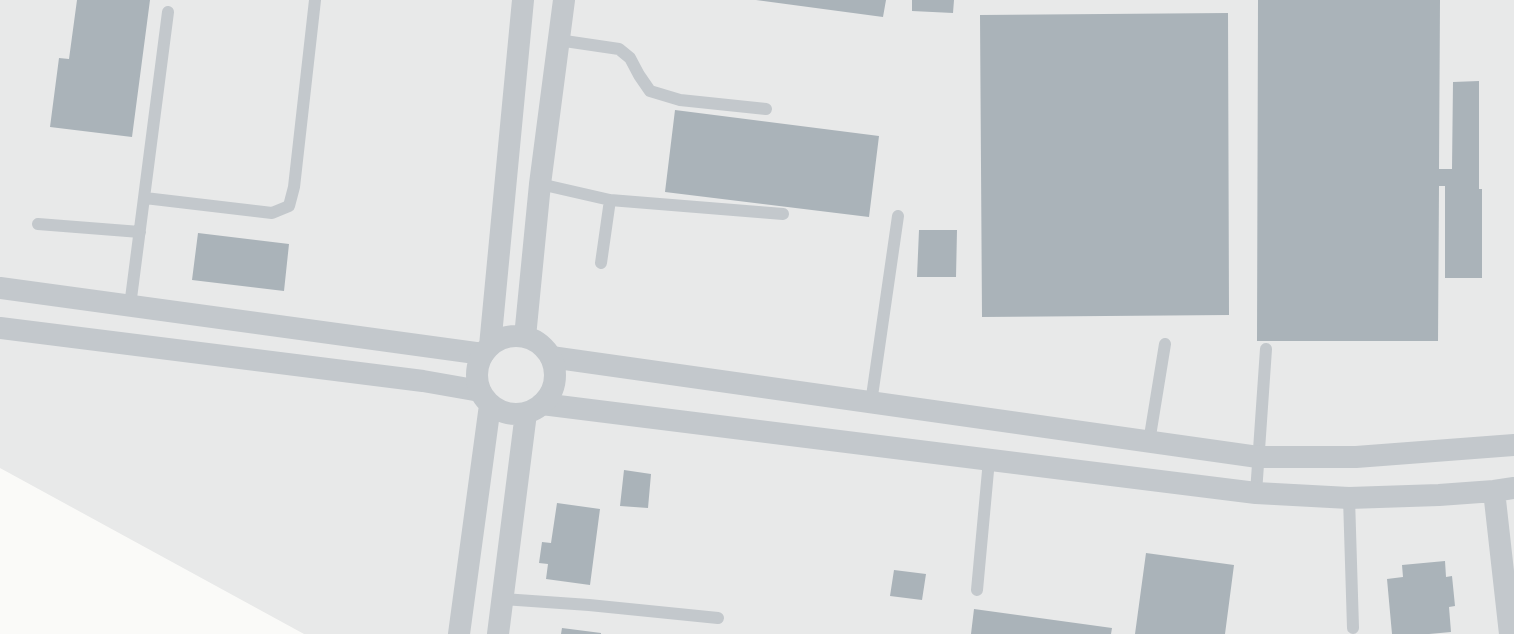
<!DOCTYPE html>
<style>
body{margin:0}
canvas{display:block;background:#fafaf8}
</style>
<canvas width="1514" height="634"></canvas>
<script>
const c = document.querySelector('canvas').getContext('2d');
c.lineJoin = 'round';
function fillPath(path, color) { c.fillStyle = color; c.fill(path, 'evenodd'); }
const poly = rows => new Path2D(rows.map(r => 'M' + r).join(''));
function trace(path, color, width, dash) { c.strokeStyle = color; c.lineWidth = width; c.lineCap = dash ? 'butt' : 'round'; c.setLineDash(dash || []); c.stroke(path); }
fillPath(poly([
 [0,0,1514,0,1514,634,304,634,0,468]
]), '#e8e9e9');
fillPath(poly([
 [77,0,150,0,132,137,50,127,59,58,69,59],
 [756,0,886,0,883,17],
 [912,0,954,0,953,13,912,11],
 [1258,0,1440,0,1439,169,1452,169,1453,82,1479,81,1479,189,1482,189,1482,278,1445,278,1445,186,1439,186,1438,341,1257,341],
 [1228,13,1229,315,982,317,980,15],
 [675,110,879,136,869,217,665,192],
 [919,230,957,230,956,277,917,277],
 [198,233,289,244,284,291,192,280],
 [624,470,651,474,648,508,620,506],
 [557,503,600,509,590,585,546,579,548,564,539,563,542,542,551,543],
 [1146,553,1234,565,1225,634,1135,634],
 [1445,561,1446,577,1452,576,1455,606,1449,607,1451,632,1429,634,1392,634,1387,579,1403,577,1402,565],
 [894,570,926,574,922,600,890,596],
 [974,609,1112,628,1111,634,971,634],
 [562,628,601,633,601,634,561,634]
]), '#aab3b9');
trace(poly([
 [558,40,619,49,630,58,639,75,650,91,680,100,766,109],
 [540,184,610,200,783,214],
 [145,198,272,213,289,206,294,187,315,0],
 [38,224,140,232],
 [601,263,610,200],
 [130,306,168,12],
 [871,403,898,216],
 [1149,442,1165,344],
 [1256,493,1266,349],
 [1349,498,1353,628],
 [977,590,989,460],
 [503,599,589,605,718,618]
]), '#c3c8cc', 12);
trace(poly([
 [0,288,483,354],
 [0,328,423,381,480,391],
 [551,357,1258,457,1356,457,1514,445],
 [542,404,1256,493,1349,498,1439,495,1494,491,1514,488],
 [1494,491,1510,634]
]), '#c3c8cc', 22);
trace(poly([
 '477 375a39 39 0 1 1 78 0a39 39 0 1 1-78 0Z',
 [525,337,540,184,564,0],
 [490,346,523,0],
 [459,634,490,405],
 [498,634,526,413]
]), '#c3c8cc', 22);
</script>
